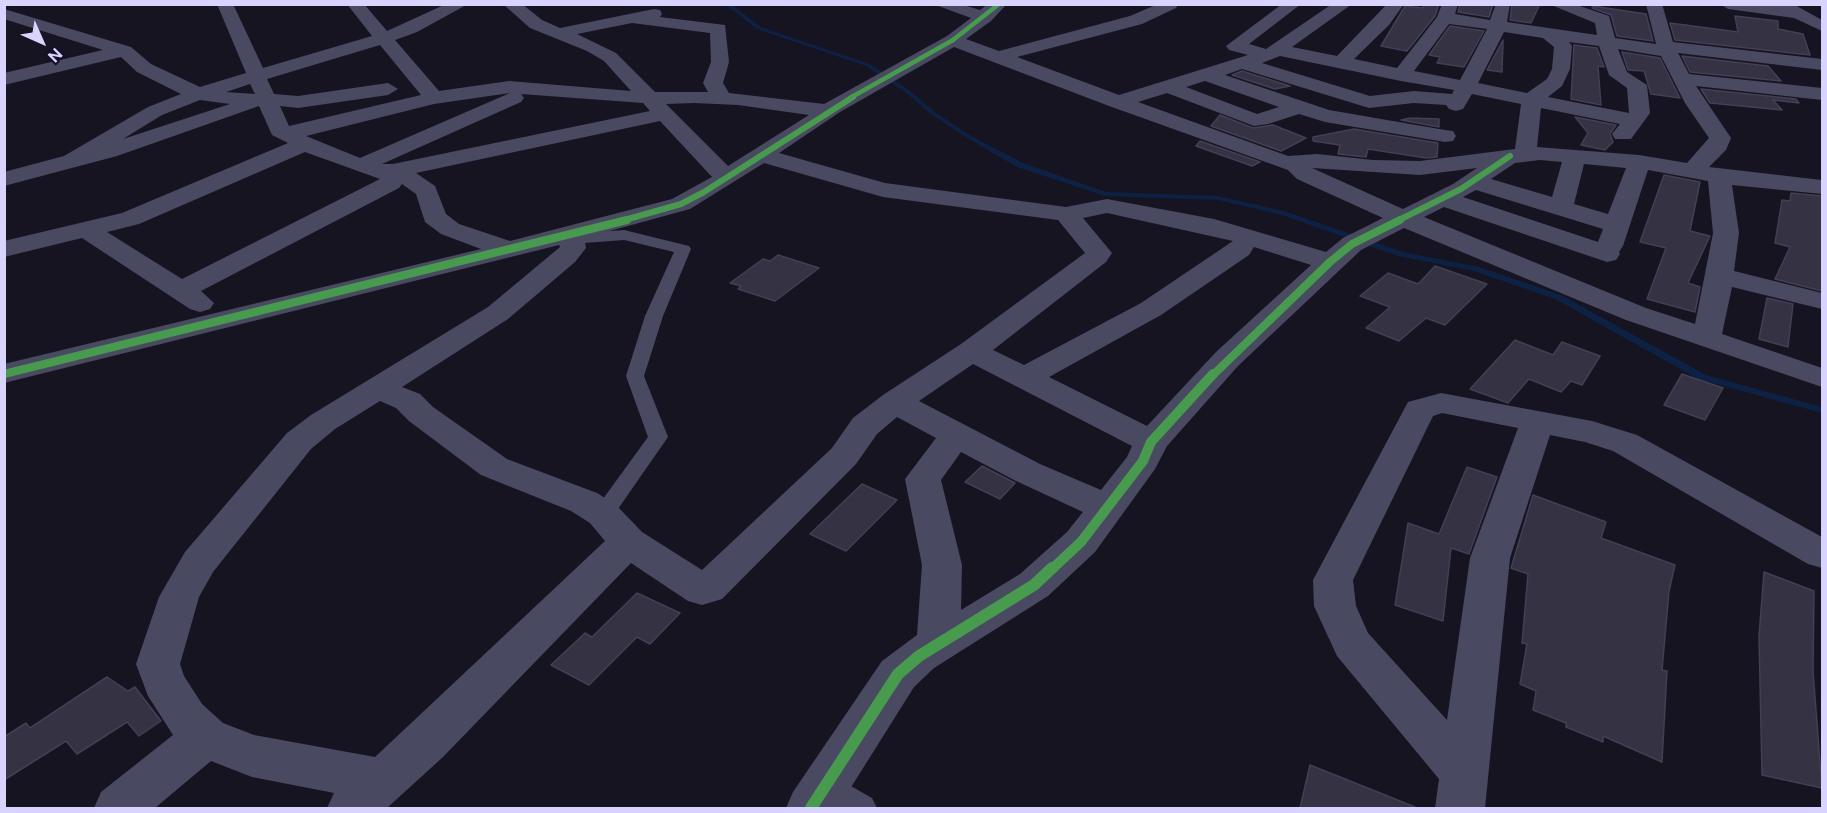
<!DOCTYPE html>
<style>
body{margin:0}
#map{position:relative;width:1827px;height:813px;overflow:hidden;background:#161421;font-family:"Public Sans",sans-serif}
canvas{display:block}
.frame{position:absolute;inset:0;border:6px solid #d9d4ff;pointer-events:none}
.north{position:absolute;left:12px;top:12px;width:60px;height:60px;-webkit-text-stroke:4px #130f26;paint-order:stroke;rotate:135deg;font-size:16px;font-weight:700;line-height:24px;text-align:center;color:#d9d4ff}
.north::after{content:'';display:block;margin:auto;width:21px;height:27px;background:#d9d4ff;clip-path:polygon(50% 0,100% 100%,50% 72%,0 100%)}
</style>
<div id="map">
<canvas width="1827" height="813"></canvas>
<div class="frame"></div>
<div class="north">N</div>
</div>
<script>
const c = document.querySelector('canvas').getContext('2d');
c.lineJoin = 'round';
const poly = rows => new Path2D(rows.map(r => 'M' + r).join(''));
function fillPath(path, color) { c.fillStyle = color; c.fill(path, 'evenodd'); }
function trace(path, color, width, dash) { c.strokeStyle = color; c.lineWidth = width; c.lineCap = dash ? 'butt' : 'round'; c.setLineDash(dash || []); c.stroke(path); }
fillPath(poly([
 [725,4,731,4,761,27,870,64,909,90,936,113,973,137,1023,163,1106,192,1218,196,1284,211,1403,252,1479,267,1561,295,1706,375,1822,407,1822,413,1698,379,1555,299,1474,271,1398,256,1282,215,1218,200,1105,196,1017,167,969,139,932,115,905,92,866,66,757,29,725,4]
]), '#0d2144');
const building = poly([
 [1424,4,1439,4,1435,16,1407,51,1381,46,1405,6,1423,8,1424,4],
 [1460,4,1493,4,1489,17,1458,12,1460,4],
 [1512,4,1540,4,1531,23,1510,20,1512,4],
 [1593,6,1646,14,1653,41,1617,36,1611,15,1592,8,1593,6],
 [1735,16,1778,21,1778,29,1803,34,1810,55,1675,40,1670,23,1738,32,1735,16],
 [1450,26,1484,31,1464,67,1437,63,1440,57,1429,55,1450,26],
 [1503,40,1502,72,1487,70,1503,40],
 [1574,45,1597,48,1604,67,1598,66,1601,105,1571,99,1574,45],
 [1622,52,1660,58,1680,98,1651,94,1644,71,1628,70,1622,52],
 [1682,56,1768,66,1781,81,1690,72,1682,56],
 [1242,71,1290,86,1275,89,1232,75,1242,71],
 [1701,89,1796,99,1799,103,1773,100,1782,110,1710,103,1701,89],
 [1220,115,1253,128,1273,125,1306,138,1281,151,1211,126,1220,115],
 [1575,117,1616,125,1610,134,1613,142,1605,150,1581,145,1588,133,1575,117],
 [1410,118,1439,119,1439,127,1401,120,1410,118],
 [1354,129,1438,143,1437,157,1426,158,1368,149,1366,157,1338,154,1340,145,1313,141,1313,137,1354,129],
 [1200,141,1260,162,1252,166,1196,146,1200,141],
 [1664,175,1700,182,1690,231,1710,236,1688,283,1700,287,1695,312,1647,299,1666,248,1640,242,1664,175],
 [1791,193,1822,196,1822,291,1775,279,1790,247,1775,243,1782,200,1790,201,1791,193],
 [778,255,819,268,775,301,738,289,741,286,730,283,763,259,770,261,778,255],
 [1435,266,1487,284,1445,325,1426,318,1399,341,1366,328,1390,307,1360,296,1388,273,1418,284,1435,266],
 [1767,298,1793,304,1788,347,1759,339,1767,298],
 [1515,340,1553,355,1562,342,1600,356,1582,385,1571,381,1561,392,1529,379,1508,403,1470,389,1515,340],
 [1682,374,1723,388,1705,420,1664,405,1682,374],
 [982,466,1015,483,1000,499,965,482,982,466],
 [1467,467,1497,477,1469,554,1451,548,1443,621,1395,605,1408,523,1439,534,1467,467],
 [862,484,897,500,846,551,810,534,862,484],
 [1533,495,1606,522,1601,538,1675,565,1669,591,1662,670,1667,671,1662,762,1603,736,1603,742,1566,727,1566,723,1533,710,1536,691,1520,684,1527,644,1522,643,1528,574,1511,568,1533,495],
 [1764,572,1814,591,1813,671,1822,788,1762,775,1759,636,1764,572],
 [637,593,680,613,650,644,637,637,589,685,551,665,585,633,592,637,637,593],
 [107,677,128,691,135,687,161,721,139,736,127,722,77,754,66,741,4,780,4,737,26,723,30,728,107,677],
 [1310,765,1415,807,1415,808,1300,808,1310,765]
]);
fillPath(building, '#343243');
trace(building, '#433f54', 1.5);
fillPath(poly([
 [624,230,689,246,691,249,663,316,644,376,668,437,611,519,603,522,595,519,592,514,648,437,626,376,645,316,674,252,624,240,571,244,563,239,571,234,624,230],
 [826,772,872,798,877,808,838,808,816,794,812,785,816,776,826,772]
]), '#4a4962');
fillPath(poly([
 [217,4,233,4,263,68,372,36,347,4,364,4,387,31,446,4,468,4,417,32,395,40,439,91,509,81,631,91,604,61,587,51,530,28,503,4,522,4,542,20,560,28,654,9,660,10,662,14,660,17,725,25,729,62,723,83,729,93,824,104,947,36,971,18,933,4,960,4,980,10,988,4,1007,4,991,21,966,39,999,51,1130,16,1158,4,1178,4,1176,8,1142,24,1017,57,1119,95,1248,55,1229,50,1226,46,1282,4,1301,4,1249,44,1266,49,1332,4,1352,4,1292,47,1337,56,1387,4,1404,4,1389,25,1354,59,1397,68,1437,17,1442,4,1458,4,1455,14,1490,20,1496,4,1510,4,1507,22,1597,35,1595,23,1549,4,1574,4,1609,16,1615,38,1656,44,1646,4,1662,4,1673,42,1822,59,1822,70,1678,53,1689,74,1822,88,1822,100,1696,86,1731,138,1726,150,1709,167,1822,180,1822,194,1732,185,1739,233,1734,271,1822,293,1822,309,1732,287,1722,334,1822,368,1822,387,1626,320,1404,228,1361,250,1238,366,1167,446,1155,469,1095,552,1048,596,934,668,914,687,838,808,786,808,793,792,882,661,917,635,922,565,905,479,936,438,897,417,877,434,856,464,722,599,702,605,688,601,631,563,443,757,387,808,327,808,334,793,252,777,211,761,155,808,94,808,101,792,173,735,148,696,136,664,159,597,185,552,287,433,311,415,488,307,560,247,559,245,4,383,4,364,481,249,441,234,425,222,416,194,402,184,399,188,201,291,214,303,210,309,200,312,190,309,82,238,4,257,4,241,122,213,288,143,272,135,259,106,117,156,4,186,4,172,64,156,148,107,181,94,137,72,121,57,4,85,4,73,103,50,4,19,4,9,131,47,151,64,200,87,246,73,217,4],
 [632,23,710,33,711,62,703,83,708,92,655,92,616,53,577,34,632,23],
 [1449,24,1487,29,1460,80,1414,71,1449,24],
 [1504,32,1543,38,1554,47,1552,69,1547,79,1527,93,1478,83,1504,32],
 [1569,42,1599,46,1609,75,1627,88,1629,113,1548,97,1562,86,1570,69,1572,46,1569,42],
 [380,45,421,95,289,126,280,106,298,108,388,95,398,89,388,83,298,96,274,94,267,79,380,45],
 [954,47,1109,106,1288,170,1297,179,1383,218,1343,238,1326,252,1214,219,1107,199,1066,207,885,183,779,153,840,112,954,47],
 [1618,49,1661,56,1685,103,1709,138,1687,163,1639,155,1537,147,1541,108,1620,124,1612,134,1615,139,1631,139,1650,113,1647,85,1627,72,1618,49],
 [1280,56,1401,81,1454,90,1452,94,1414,91,1370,96,1262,63,1280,56],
 [1242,69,1369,108,1414,103,1446,105,1449,109,1456,111,1463,109,1472,94,1521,104,1515,149,1420,161,1373,160,1317,154,1288,156,1138,102,1167,93,1254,126,1268,124,1299,114,1325,122,1445,142,1453,141,1456,136,1453,131,1445,130,1329,110,1225,75,1242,69],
 [1205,81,1279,107,1257,114,1186,87,1205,81],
 [250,84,255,94,226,92,250,84],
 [510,93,360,158,306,136,434,104,510,93],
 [521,94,643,103,650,111,393,164,382,164,521,102,524,98,521,94],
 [200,100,230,104,123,139,162,115,200,100],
 [694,103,738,105,809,115,728,166,666,104,694,103],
 [660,121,712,177,672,199,510,241,459,224,446,214,435,186,416,173,660,121],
 [305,152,380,179,182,279,107,232,139,224,305,152],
 [1540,160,1562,162,1552,197,1491,179,1515,163,1540,160],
 [764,163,883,197,1058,220,1085,253,961,344,883,395,853,418,832,448,702,570,642,532,616,505,597,493,507,459,433,407,420,394,402,387,508,319,575,262,586,248,584,238,690,209,764,163],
 [1584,164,1626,168,1608,214,1574,204,1584,164],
 [1312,168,1420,175,1477,168,1453,184,1403,209,1312,168],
 [1648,170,1708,181,1713,233,1695,324,1646,308,1424,217,1444,207,1607,262,1616,260,1620,254,1619,252,1623,246,1648,170],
 [1476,190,1603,229,1598,242,1463,197,1476,190],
 [1107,213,1233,241,1141,303,1024,365,993,350,1106,262,1112,253,1083,218,1107,213],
 [1254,247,1311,265,1216,352,1147,426,1049,377,1161,315,1249,255,1254,247],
 [973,364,1132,446,1127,457,1101,490,1040,464,919,401,973,364],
 [380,401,396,408,409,421,481,475,571,511,590,523,605,541,375,757,254,735,223,723,202,704,184,676,180,664,199,597,213,572,311,449,335,429,380,401],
 [961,452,1014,480,1083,512,1067,532,1020,574,961,610,962,565,941,480,961,452],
 [1720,4,1793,4,1822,20,1822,31,1794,18,1728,9,1720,4],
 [1441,393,1592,421,1637,435,1822,537,1822,568,1808,564,1613,451,1585,442,1550,435,1510,558,1485,808,1435,808,1439,779,1337,656,1314,606,1313,580,1408,402,1441,393],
 [1442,413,1518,428,1470,558,1447,720,1368,633,1356,606,1353,580,1433,416,1442,413]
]), '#4a4962');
trace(poly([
 [850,98,953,40,999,4]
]), '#469c4c', 4.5);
trace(poly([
 [621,221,681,204,704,192,853,97],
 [1397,221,1461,189,1510,156]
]), '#469c4c', 6);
trace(poly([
 [4,374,627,220],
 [1212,376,1330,262,1352,244,1400,220]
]), '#469c4c', 8);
trace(poly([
 [1051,570,1081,542,1143,461,1151,442,1213,374]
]), '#469c4c', 10);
trace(poly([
 [811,808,898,674,919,656,1034,585,1052,568]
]), '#469c4c', 12);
</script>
